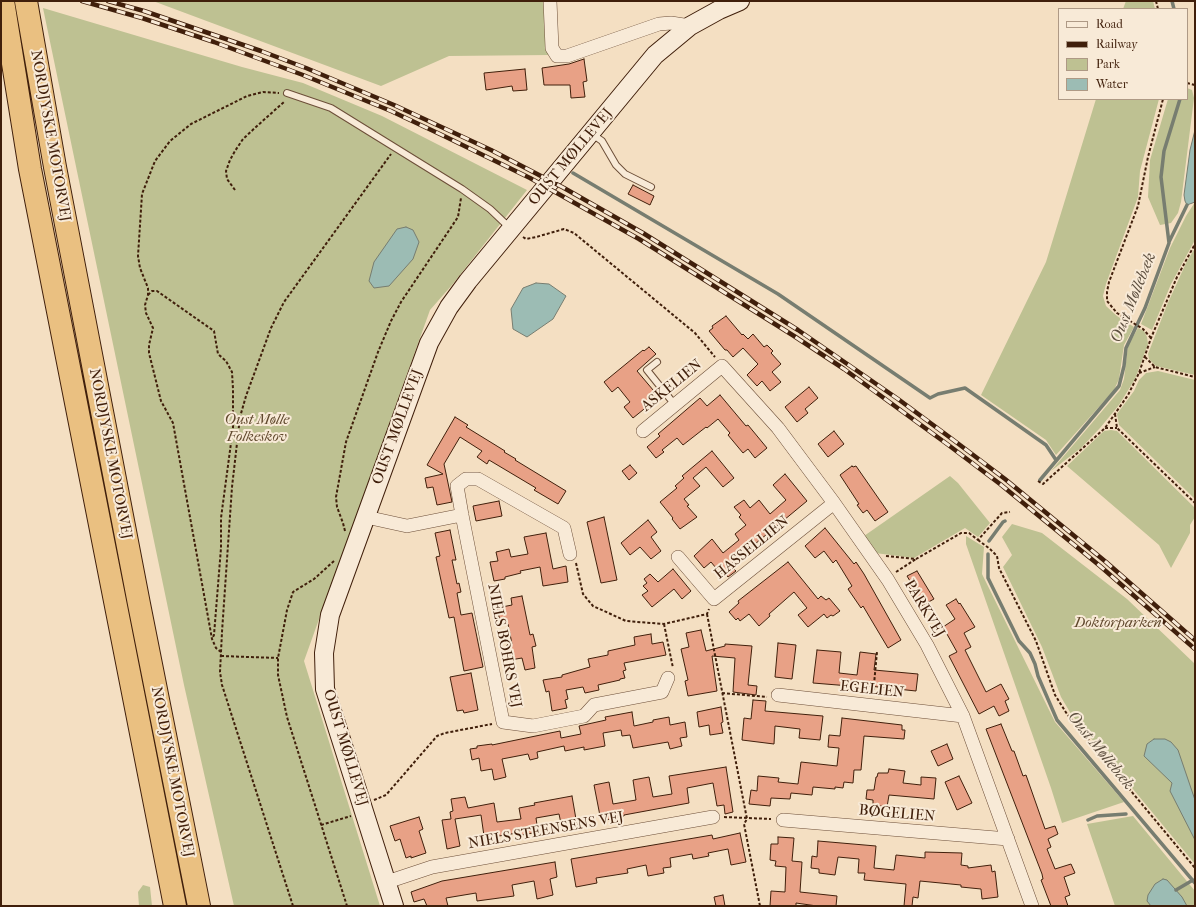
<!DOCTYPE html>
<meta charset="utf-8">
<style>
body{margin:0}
#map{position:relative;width:1196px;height:907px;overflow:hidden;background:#f4dfc2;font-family:"IM FELL French Canon",serif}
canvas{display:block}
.frame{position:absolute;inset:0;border:2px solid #401f0b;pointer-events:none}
.legend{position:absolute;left:1058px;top:8px;width:130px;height:92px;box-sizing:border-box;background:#f8ead7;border:1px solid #ae9985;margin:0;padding:5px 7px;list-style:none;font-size:12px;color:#401f0b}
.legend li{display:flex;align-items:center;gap:8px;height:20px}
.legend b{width:20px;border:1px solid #ae9985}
</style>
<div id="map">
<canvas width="1196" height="907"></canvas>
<div class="frame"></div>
<ul class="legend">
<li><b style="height:5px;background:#f8ead7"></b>Road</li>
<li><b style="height:5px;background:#401f0b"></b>Railway</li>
<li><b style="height:11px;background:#bec192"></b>Park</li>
<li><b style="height:11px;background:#9cbcb4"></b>Water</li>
</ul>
</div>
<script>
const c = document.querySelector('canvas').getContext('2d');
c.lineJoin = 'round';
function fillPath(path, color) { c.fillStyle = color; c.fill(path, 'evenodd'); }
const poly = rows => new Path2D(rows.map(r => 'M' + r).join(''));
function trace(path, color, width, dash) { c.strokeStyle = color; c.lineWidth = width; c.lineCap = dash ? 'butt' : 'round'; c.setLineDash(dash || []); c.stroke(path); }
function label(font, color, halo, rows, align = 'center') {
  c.font = font + ' "IM FELL French Canon",serif'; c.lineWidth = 4; c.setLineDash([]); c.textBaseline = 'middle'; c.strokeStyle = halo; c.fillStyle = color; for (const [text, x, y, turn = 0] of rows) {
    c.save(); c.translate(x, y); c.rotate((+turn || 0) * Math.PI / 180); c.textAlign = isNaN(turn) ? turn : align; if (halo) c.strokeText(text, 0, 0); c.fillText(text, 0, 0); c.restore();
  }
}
fillPath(poly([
 [153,1,546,1,549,55,449,56,381,86],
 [1126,1,1153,1,1155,9,1123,9],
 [43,8,242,67,303,83,382,116,527,190,452,285,430,310,304,661,380,906,234,906,184,685],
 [1187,88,1192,90,1194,98,1181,202,1178,213,1171,223,1160,225,1148,197,1150,160,1168,99,1187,99],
 [1096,99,1159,99,1140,171,1138,197,1106,284,1103,296,1106,306,1117,316,1134,327,1124,345,1119,379,1114,390,1056,455,1046,440,981,395,1046,262],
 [1195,202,1195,240,1171,284,1152,330,1141,324,1170,248,1186,216],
 [1195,248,1195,375,1156,366,1149,359,1148,354,1167,305,1186,263],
 [1138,328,1144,331,1147,337,1148,344,1135,379,1119,405,1100,428,1081,448,1051,471,1120,390,1124,379,1128,346],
 [1158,371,1195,380,1195,499,1119,425,1117,414,1134,391,1139,380,1146,373],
 [1111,430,1117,431,1119,433,1195,508,1195,517,1190,525,1190,533,1171,568,1159,545,1067,466,1104,431],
 [950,476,958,483,990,523,978,537,965,528,914,558,875,553,864,536],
 [1012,524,1042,533,1127,599,1195,664,1195,864,1071,714,1061,697,1042,647,1003,567,1012,555,1002,537],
 [966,536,984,547,982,574,1055,722,1124,802,1062,823,1051,788,966,544],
 [1133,816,1195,891,1195,906,1115,906,1087,824],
 [143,885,150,887,152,906,139,906,138,892]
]), '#bec192');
const water = poly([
 [1195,130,1195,202,1187,205,1185,201,1184,195,1190,150,1195,130],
 [406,227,413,230,419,242,413,259,389,286,374,288,369,281,374,262,397,229,406,227],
 [536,283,549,284,566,296,553,319,527,337,513,329,511,309,523,288,536,283],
 [1154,739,1165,739,1171,742,1178,750,1195,800,1195,840,1170,791,1172,783,1144,756,1147,744,1154,739],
 [1163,879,1167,880,1182,897,1187,906,1151,906,1147,901,1148,895,1155,884,1163,879]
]);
fillPath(water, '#9cbcb4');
trace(water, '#777d70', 1);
trace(poly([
 [1172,1,1174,9],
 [573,173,778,294,930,398,938,394,965,388,1046,445,1056,460],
 [1169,242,1187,205],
 [1040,480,1119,386,1124,366,1126,348,1145,308,1169,243,1161,177,1164,151,1180,99],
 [989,541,1003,522,1005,521],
 [988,554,988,578,1019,641,1030,653,1035,664,1038,676,1057,720,1195,883],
 [1088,820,1097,816,1126,814],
 [1176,890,1193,880]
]), '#777d70', 3.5);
const building = poly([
 [584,59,587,81,583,82,585,97,571,98,570,85,544,85,542,68,569,64,584,59],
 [525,69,527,90,513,91,512,86,486,90,484,73,525,69],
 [633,185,654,196,650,205,628,194,633,185],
 [726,316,742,335,743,334,748,339,753,334,764,347,767,345,773,351,771,353,781,364,772,372,781,382,770,391,762,381,757,386,747,375,758,364,743,348,733,357,727,350,725,350,709,331,713,328,712,326,726,316],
 [649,347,656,354,637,371,659,397,633,418,624,407,630,402,618,387,612,392,604,382,643,350,644,351,649,347],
 [809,387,818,398,805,409,808,413,797,422,785,407,809,387],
 [720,395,746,426,748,425,767,448,755,458,748,449,743,453,728,435,730,433,718,419,707,428,706,427,683,445,677,438,662,450,664,452,656,458,647,447,660,436,658,434,700,398,707,406,720,395],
 [455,417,468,425,466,427,505,451,504,452,516,459,515,460,566,491,558,504,534,490,536,488,489,460,487,464,477,457,482,451,460,437,444,464,452,502,437,505,433,487,427,488,425,478,443,474,427,465,455,417],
 [834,431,844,444,828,457,818,444,834,431],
 [712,451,734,478,723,487,706,467,693,478,700,486,684,499,689,505,687,506,697,517,680,529,672,519,673,518,660,502,677,488,675,486,684,478,682,476,712,451],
 [630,465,637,473,629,480,622,471,630,465],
 [852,466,853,467,856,466,888,512,875,521,867,510,863,513,857,505,859,504,840,475,852,466],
 [785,474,807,501,732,563,733,564,731,566,736,571,728,577,724,572,721,574,711,562,704,568,694,556,712,539,723,553,739,540,735,534,746,525,739,517,741,515,734,507,744,500,750,508,759,500,770,514,786,500,773,485,785,474],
 [499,501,502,516,476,521,473,506,499,501],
 [604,517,617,580,601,583,587,522,604,517],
 [648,520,657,532,651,537,661,551,651,559,640,547,630,555,621,543,648,520],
 [825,528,854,564,856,562,864,574,901,640,888,648,863,606,861,608,848,589,852,586,836,560,833,563,824,551,815,558,805,546,825,528],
 [450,530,456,560,452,560,457,584,459,583,461,592,457,593,461,615,472,613,483,667,464,671,454,617,449,618,436,557,440,556,435,533,450,530],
 [546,533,553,569,566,566,568,582,543,586,540,567,520,571,521,573,505,577,505,579,494,581,490,562,498,561,496,552,509,549,511,557,528,554,524,537,546,533],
 [788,562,818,599,821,596,826,600,829,598,840,611,833,616,831,615,827,618,824,614,808,627,798,615,807,608,794,592,769,614,770,616,759,626,749,614,740,621,738,618,736,620,729,612,739,603,738,601,788,562],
 [673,569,691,591,682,599,674,589,652,607,642,595,648,591,643,586,647,583,644,579,650,574,658,582,673,569],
 [917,571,934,599,921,606,907,583,910,581,907,576,917,571],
 [522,596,530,635,533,634,536,646,532,647,535,668,525,670,522,658,510,660,507,645,512,644,508,624,501,625,497,608,512,605,511,598,522,596],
 [956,599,959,604,960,603,975,627,964,633,971,647,965,650,986,692,1001,684,1009,699,1005,701,1009,711,999,716,994,706,979,714,949,656,957,652,943,627,955,619,946,605,956,599],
 [701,630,706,651,725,646,725,644,752,646,748,685,757,686,756,695,733,692,735,658,712,656,717,691,688,696,685,681,688,680,681,649,689,647,686,633,701,630],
 [651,634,652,644,663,642,666,655,624,663,626,670,623,671,625,678,620,679,620,680,598,685,599,690,585,693,583,687,566,690,568,699,565,700,567,708,552,711,549,691,546,692,543,680,562,677,562,675,590,667,588,659,608,655,608,651,635,645,634,637,651,634],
 [778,643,796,645,792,679,775,677,778,643],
 [817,650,841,652,839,673,857,675,860,652,876,654,874,670,918,674,916,691,850,684,850,686,813,683,817,650],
 [471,673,478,710,464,713,463,710,457,711,450,677,471,673],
 [753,700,766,701,765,711,823,716,820,740,799,738,800,729,775,726,774,744,742,740,744,718,751,719,753,700],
 [721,707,723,722,721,723,723,733,710,735,709,725,699,727,697,712,721,707],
 [632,712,634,726,653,722,653,720,669,717,670,725,685,722,687,737,680,738,682,746,670,749,668,742,633,748,630,735,622,736,621,730,603,733,605,746,584,750,584,747,565,751,564,746,537,752,538,758,530,760,528,754,502,759,506,777,494,780,492,769,481,771,479,758,472,760,470,749,477,748,477,746,492,744,492,745,560,731,561,738,581,734,579,726,606,720,605,717,632,712],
 [842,718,902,725,902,730,905,730,904,739,864,736,861,770,854,770,853,783,844,782,843,788,835,787,835,789,813,787,812,795,791,793,790,799,771,798,770,806,749,804,751,790,757,791,758,776,779,778,778,782,798,784,801,762,837,766,839,748,828,747,829,735,840,736,842,718],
 [1001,724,1012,751,1014,751,1023,776,1026,775,1045,829,1055,826,1058,834,1048,839,1051,847,1047,849,1055,869,1071,864,1075,873,1064,877,1070,895,1065,897,1068,906,1051,906,1041,880,1043,879,1042,874,986,729,1001,724],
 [947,744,953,759,938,766,931,751,947,744],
 [726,767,733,812,725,814,724,805,717,806,713,783,687,788,689,803,624,815,624,816,601,821,594,785,609,782,613,804,636,800,633,780,649,777,653,797,672,794,669,776,726,767],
 [889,769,905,771,903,783,921,785,921,777,936,778,934,799,889,795,887,807,873,805,873,800,866,799,867,790,874,790,876,777,877,777,878,773,888,773,889,769],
 [959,776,972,803,957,810,945,782,959,776],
 [572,796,577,825,562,828,559,814,536,818,538,832,522,835,517,835,517,833,499,836,498,833,484,836,481,815,455,819,460,846,447,849,442,820,451,819,450,812,453,811,451,799,465,797,468,808,494,803,497,822,521,819,519,808,535,805,534,803,572,796],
 [419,817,423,829,419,831,426,853,411,858,411,856,406,858,400,839,395,841,390,826,419,817],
 [740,833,746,862,731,865,728,849,708,853,709,856,693,859,692,854,670,858,671,867,663,868,664,873,648,876,646,865,627,869,628,873,596,878,597,883,576,887,571,859,712,835,713,839,740,833],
 [778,837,794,838,792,861,802,862,800,892,837,896,836,906,817,906,796,903,796,906,770,906,771,891,785,892,786,867,775,866,776,861,770,860,771,844,778,844,778,837],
 [818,841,876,846,874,868,894,870,896,855,925,858,925,852,962,853,961,865,968,866,968,868,991,865,992,872,995,871,998,897,982,899,981,889,961,887,961,885,920,881,918,898,913,897,912,906,904,906,906,884,864,880,865,873,858,873,859,859,838,857,835,875,819,873,819,869,811,868,812,856,817,857,818,841],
 [555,862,557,877,550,879,553,895,537,899,534,881,512,885,514,896,477,901,476,893,446,898,448,906,427,906,424,899,414,902,411,892,442,881,555,862],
 [723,895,725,906,716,906,714,897,723,895]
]);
fillPath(building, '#e8a186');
trace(building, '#401f0b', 1);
const lane = poly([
 [287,93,331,108,462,189,490,209,510,228],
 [592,134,602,141,616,165,625,174,651,187],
 [657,362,647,370,675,405]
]);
const street = poly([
 [550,1,552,48,557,56,567,56,659,24,671,23,690,26],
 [643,431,722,366,778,428,834,503,888,580,927,645,963,716,1032,906],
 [366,517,407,526,462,515],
 [570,554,564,528,478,479,466,479,457,486,462,515,503,722,533,726,584,716,594,705,662,692,668,678],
 [678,557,714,599,834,503],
 [778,695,963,716],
 [783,820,1008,839],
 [387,882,432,867,713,817]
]);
const secondary = poly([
 [394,906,325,689,324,653,330,615,429,343,449,307,468,281,655,55,690,26,719,10,740,1]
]);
const highway = poly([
 [3,1,30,169,175,906],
 [26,1,55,167,139,604,199,906]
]);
trace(lane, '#6d4f39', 8);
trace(street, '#6d4f39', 14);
trace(secondary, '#401f0b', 20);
trace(highway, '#401f0b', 24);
trace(poly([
 [1156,1,1158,9],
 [1187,83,1195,85],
 [235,190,227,179,226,171,230,160,235,151,243,139,257,126,285,101],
 [523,237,526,239,536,237,564,229,574,233,695,333,715,357],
 [148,295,152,291,157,291,214,331,218,354,226,361,232,372,233,389,233,428,221,518,221,548,214,635,212,639],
 [1151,338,1143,329,1117,313,1107,301,1107,292,1109,282,1138,206,1148,157,1163,99],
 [1145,357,1155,367,1195,377],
 [1139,373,1155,367],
 [1115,414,1117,428,1195,503],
 [1105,428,1117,428],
 [1038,481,1043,484,1105,428,1128,395,1139,373,1151,338,1177,277,1195,244],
 [345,531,343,523,337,507,336,497,346,442,378,352,391,321,401,302,458,217,461,198],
 [978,540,990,549,997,556,999,568,1036,641,1055,695,1067,714,1195,868],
 [886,556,916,559,961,533,969,533,978,540,1002,513,1010,512],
 [334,561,314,579,293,592,287,610,278,658,278,675,287,717,347,906],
 [576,563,583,594,593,606,626,621,664,624,707,614,709,609],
 [896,572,916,559],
 [707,614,747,819,744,824,760,906],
 [664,624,673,668],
 [221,652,216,648,212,639,173,423,161,401,149,353,149,345,153,328,146,313,145,305,148,295,148,288,140,268,138,256,142,194,155,161,170,141,191,124,247,96,263,92,279,93],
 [221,656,278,658],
 [722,693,767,697],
 [873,695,877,652],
 [374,800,386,795,437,736,445,733,492,724],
 [724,817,771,819],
 [321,825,351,816],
 [293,906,222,685,220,672,222,632,232,487,240,417,246,396,271,328,284,302,391,154]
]), '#401f0b', 2, [3, 2]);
trace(lane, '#f8ead7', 6);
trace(street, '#f8ead7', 13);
trace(secondary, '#f8ead7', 18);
trace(highway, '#eac081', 22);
const rail = poly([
 [82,1,142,18,214,42,303,75,391,111,444,136,530,178,639,239,794,336,844,369,947,444,1000,484,1100,566,1195,649],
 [108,1,144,11,261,51,306,68,394,105,491,150,564,188,643,233,798,330,898,399,952,439,1005,479,1106,562,1195,640]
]);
trace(rail, '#401f0b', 4.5);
trace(rail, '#f8ead7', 3, [9]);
label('15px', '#401f0b', '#f8ead7', [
 ["NORDJYSKE MOTORVEJ",50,136,80],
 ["OUST MØLLEVEJ",571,157,-50],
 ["ASKELIEN",672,386,-39],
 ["OUST MØLLEVEJ",398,427,-70],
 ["NORDJYSKE MOTORVEJ",110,454,79],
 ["HASSELLIEN",752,548,-39],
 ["PARKVEJ",924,609,59],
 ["NIELS BOHRS VEJ",504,646,79],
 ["EGELIEN",872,690,6],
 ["OUST MØLLEVEJ",345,748,73],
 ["NORDJYSKE MOTORVEJ",172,772,79],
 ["BØGELIEN",897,814,5],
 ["NIELS STEENSENS VEJ",546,831,-10]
]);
label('italic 15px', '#60482d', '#f8ead7', [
 ["Oust Mølle",257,420],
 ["Folkeskov",257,437],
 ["Doktorparken",1118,623]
]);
label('italic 16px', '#5c4e3e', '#f8ead7', [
 ["Oust Møllebæk",1134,298,-68],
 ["Oust Møllebæk",1100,751,51]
]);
</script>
